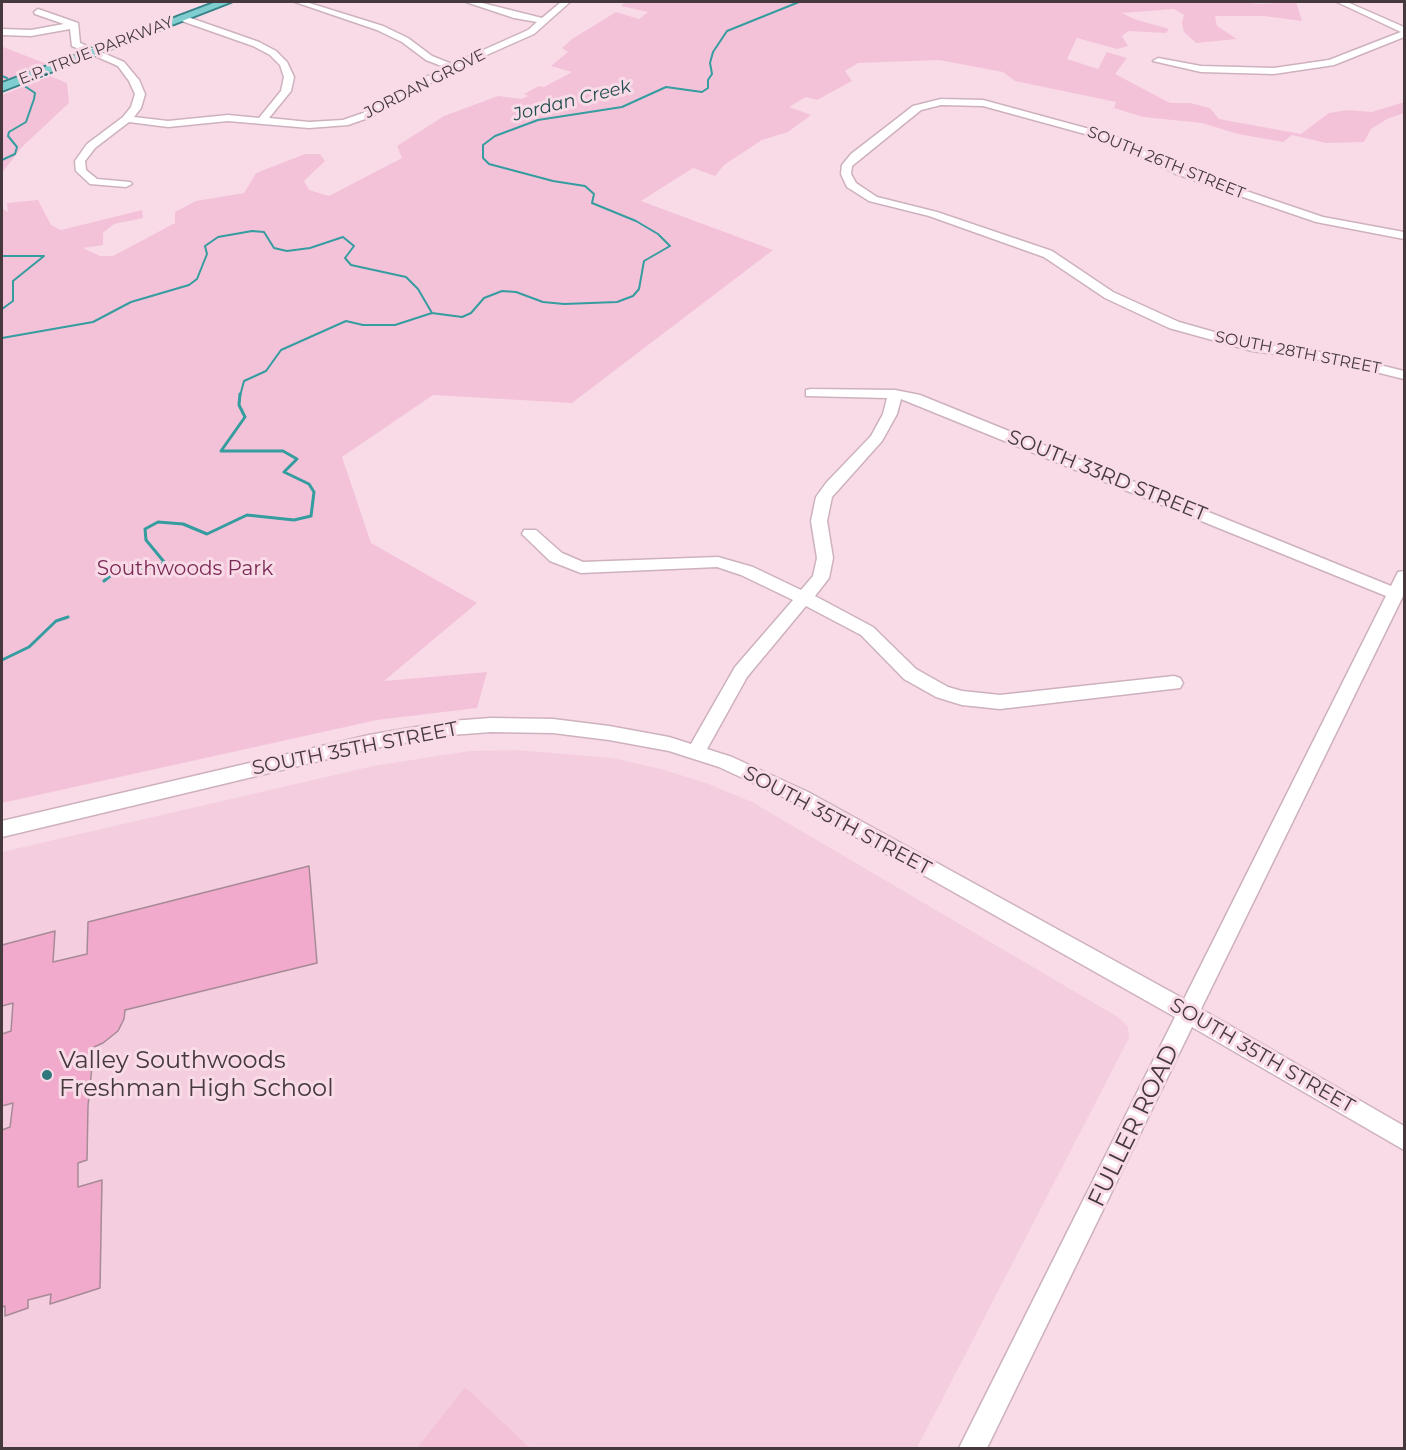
<!DOCTYPE html>
<style>
body{margin:0}
#map{position:relative;width:1406px;height:1450px;overflow:hidden;background:#f9dbe8;font-family:Montserrat,sans-serif}
canvas{display:block}
.frame{position:absolute;inset:0;border:3px solid #45393e;pointer-events:none}
</style>
<div id="map">
<canvas width="1406" height="1450"></canvas>
<div class="frame"></div>
</div>
<script>
const c = document.querySelector('canvas').getContext('2d');
c.lineJoin = 'round';
function fillPath(path, color) { c.fillStyle = color; c.fill(path, 'evenodd'); }
const poly = rows => new Path2D(rows.map(r => 'M' + r).join(''));
function trace(path, color, width, dash) { c.strokeStyle = color; c.lineWidth = width; c.lineCap = dash ? 'butt' : 'round'; c.setLineDash(dash || []); c.stroke(path); }
function label(font, color, halo, rows, align = 'center') {
  c.font = font + ' Montserrat,sans-serif'; c.lineWidth = 6; c.setLineDash([]); c.textBaseline = 'middle'; c.strokeStyle = halo; c.fillStyle = color; for (const [text, x, y, turn = 0] of rows) {
    c.save(); c.translate(x, y); c.rotate((+turn || 0) * Math.PI / 180); c.textAlign = isNaN(turn) ? turn : align; if (halo) c.strokeText(text, 0, 0); c.fillText(text, 0, 0); c.restore();
  }
}
fillPath(poly([
 [517,750,613,758,661,769,706,783,752,802,1118,1017,1128,1027,1129,1038,917,1448,2,1448,2,852,373,766,469,751]
]), '#f4cedf');
fillPath(poly([
 [625,2,1233,2,1261,4,1296,2,1302,21,1264,16,1215,16,1217,26,1237,39,1196,43,1184,32,1182,23,1184,15,1174,9,1122,13,1134,19,1169,29,1166,33,1128,31,1122,36,1128,46,1117,49,1077,38,1067,59,1098,69,1107,52,1127,58,1115,74,1170,103,1190,103,1210,108,1219,119,1301,134,1329,113,1347,110,1372,112,1404,102,1404,113,1387,119,1371,129,1364,142,1326,143,1292,135,1283,142,1238,134,1202,123,1143,117,1114,108,1116,102,1015,81,1003,72,939,60,858,63,845,71,852,81,817,100,806,97,789,107,811,115,788,132,762,140,724,165,715,176,693,168,641,201,773,250,572,403,433,395,342,457,371,543,477,603,384,681,487,672,477,708,377,720,2,803,2,204,3,209,8,212,7,203,38,200,51,225,61,230,142,210,143,218,114,224,103,233,103,245,83,248,100,256,113,256,175,223,175,212,196,201,244,193,256,173,305,154,320,154,325,161,304,181,309,190,329,196,402,158,397,146,444,116,498,96,522,99,528,96,524,94,539,86,544,87,572,72,551,66,568,52,562,48,572,39,616,12,639,19,648,12,621,6],
 [2,47,3,47,47,64,2,82],
 [50,76,67,83,69,103,22,147,2,173,2,95],
 [465,1387,530,1448,417,1448]
]), '#f4c2d8');
trace(poly([
 [2,76,7,78],
 [2,160,15,154,17,147,8,136,9,132,26,122,34,99,35,93,23,85],
 [2,256,44,256,13,281,13,301,2,309],
 [2,338,93,322,131,302,189,285,197,279,207,254,205,246,218,237,252,231,264,232,274,248,287,251,310,248,343,237,354,246,345,258,351,265,406,277,418,289,432,313],
 [240,396,244,381,266,371,281,350,346,321,363,325,395,325,432,313,462,317,471,313,484,298,502,291,516,292,543,302,564,304,617,302,633,296,639,289,644,261,670,246,658,234,636,221,592,203,594,194,585,186,553,181,489,164,483,158,483,145,495,136,538,120,622,107,666,87,702,92,708,88,708,80,712,74,710,63,713,52,727,31,799,2]
]), '#359ca0', 2);
trace(poly([
 [104,581,115,572,137,571,165,563,146,540,145,529,158,522,183,524,207,534,247,515,294,520,311,516,314,492,309,484,284,472,297,459,283,451,221,451,245,417,239,405,240,394],
 [2,660,29,647,56,621,68,617]
]), '#359ca0', 3);
const building = poly([
 [309,866,317,963,125,1010,124,1019,118,1031,103,1043,94,1047,88,1106,87,1160,78,1163,78,1187,102,1180,100,1288,50,1304,51,1294,28,1300,28,1308,5,1316,5,1306,2,1307,2,1130,10,1127,13,1103,2,1106,2,1034,11,1031,13,1003,2,1006,2,945,55,931,53,962,87,954,88,922,309,866]
]);
fillPath(building, '#f1aacb');
trace(building, '#a68a96', 1.5);
const minor = poly([
 [295,2,306,2,383,26,408,38,432,56,452,64,528,30,537,22,514,18,466,2,478,2,542,18,561,2,570,2,534,34,455,69,371,117,348,125,309,128,228,121,168,127,129,122,95,148,85,161,86,170,97,179,130,182,132,184,126,187,90,184,76,171,75,161,87,144,123,117,131,107,135,94,129,81,118,66,72,46,70,29,31,36,2,35,2,29,31,30,64,24,35,14,34,12,38,9,78,23,80,43,124,62,139,80,145,94,141,108,134,117,168,121,228,115,259,118,281,91,284,77,280,65,270,55,253,46,179,20,177,18,182,15,259,42,276,51,287,62,294,77,291,91,269,118,309,122,343,120,363,113,444,67,426,60,402,42,377,30,295,2],
 [1337,2,1347,2,1404,27,1404,37,1334,65,1274,74,1201,72,1153,61,1158,58,1201,66,1274,68,1329,60,1401,32,1337,2],
 [941,99,983,100,1115,136,1184,170,1323,217,1404,232,1404,239,1316,222,1176,174,1107,140,983,106,941,105,921,110,852,166,851,174,856,183,877,197,937,212,1052,251,1113,292,1179,322,1253,343,1335,354,1404,371,1404,379,1335,362,1252,351,1169,328,1105,298,1044,257,929,216,869,201,847,187,841,174,842,165,851,154,913,106,941,99],
 [811,389,895,390,920,395,1391,586,1398,572,1404,571,1404,594,1201,1009,1404,1126,1404,1150,1192,1027,987,1448,959,1448,1175,1017,794,802,719,767,669,751,609,740,553,733,491,732,451,735,369,749,2,837,2,821,369,735,451,721,491,718,553,719,609,726,669,737,691,744,735,667,793,600,741,575,717,567,581,573,550,561,522,534,524,530,536,530,562,553,583,562,718,557,753,567,801,590,813,576,817,558,811,521,816,497,826,483,871,436,883,414,887,398,806,396,806,390,811,389],
 [901,399,1386,596,1184,999,808,792,732,757,707,749,747,677,806,606,861,635,904,679,936,697,962,705,1000,709,1180,688,1183,683,1180,678,1174,676,1000,695,962,691,948,687,916,669,873,627,815,596,829,578,833,558,827,521,832,497,882,441,897,414,901,399]
]);
const major = poly([
 [216,2,231,2,2,91,2,83,216,2]
]);
trace(minor, '#ceb1be', 3);
trace(major, '#358388', 4);
fillPath(minor, '#fff');
fillPath(major, '#80cdd0');
for (const [x, y, r, color] of [
 [47,1075,6,"#2e787b"]
]) { const dot = new Path2D(); dot.arc(x, y, r, 0, 2 * Math.PI); c.fillStyle = color; c.fill(dot); trace(dot, '#f9dbe8', 2); }
label('16px', '#45393e', '#f9dbe8', [
 ["E.P. TRUE PARKWAY",96,51,-21],
 ["JORDAN GROVE",425,84,-27],
 ["SOUTH 26TH STREET",1166,163,22],
 ["SOUTH 28TH STREET",1298,353,11]
]);
label('italic 18px', '#204d4e', '#f9dbe8', [
 ["Jordan Creek",572,101,-14]
]);
label('20px', '#45393e', '#f9dbe8', [
 ["SOUTH 33RD STREET",1107,476,22],
 ["SOUTH 35TH STREET",355,749,-11],
 ["SOUTH 35TH STREET",837,821,28],
 ["SOUTH 35TH STREET",1262,1056,30]
]);
label('20px', '#7b2a55', '#f9dbe8', [
 ["Southwoods Park",185,569]
]);
label('24px', '#45393e', '#f9dbe8', [
 ["Valley Southwoods",59,1061],
 ["Freshman High School",59,1089]
], 'left');
label('24px', '#45393e', '#f9dbe8', [
 ["FULLER ROAD",1134,1126,-64]
]);
</script>
